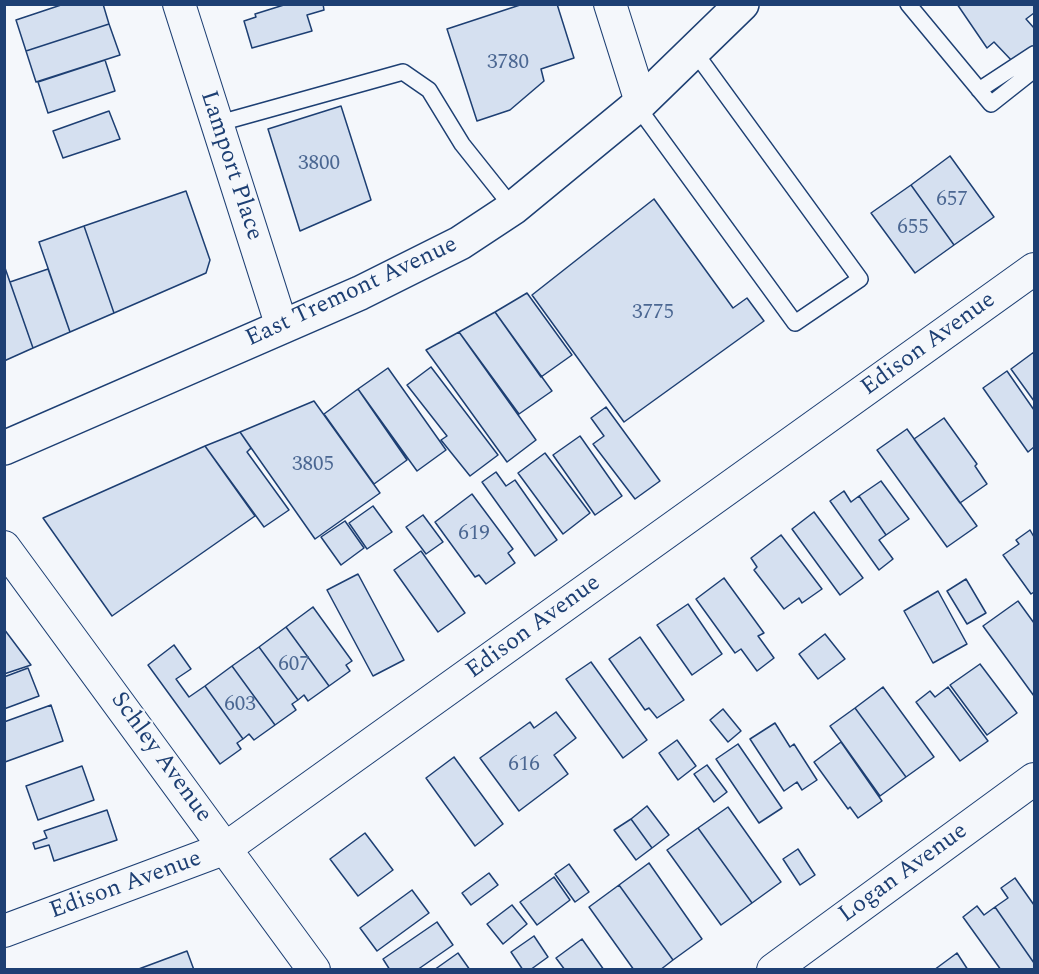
<!DOCTYPE html>
<style>
body{margin:0}
#map{position:relative;width:1039px;height:974px;overflow:hidden;background:#f4f7fb;font-family:Spectral,serif}
canvas{display:block}
.frame{position:absolute;inset:0;border:6px solid #1d3f73;pointer-events:none}
</style>
<div id="map">
<canvas width="1039" height="974"></canvas>
<div class="frame"></div>
</div>
<script>
const c = document.querySelector('canvas').getContext('2d');
c.lineJoin = 'round';
function fillPath(path, color) { c.fillStyle = color; c.fill(path, 'evenodd'); }
const poly = rows => new Path2D(rows.map(r => 'M' + r).join(''));
function trace(path, color, width, dash) { c.strokeStyle = color; c.lineWidth = width; c.lineCap = dash ? 'butt' : 'round'; c.setLineDash(dash || []); c.stroke(path); }
function label(font, color, halo, rows, align = 'center') {
  c.font = font + ' Spectral,serif'; c.lineWidth = 4.5; c.setLineDash([]); c.textBaseline = 'middle'; c.strokeStyle = halo; c.fillStyle = color; for (const [text, x, y, turn = 0] of rows) {
    c.save(); c.translate(x, y); c.rotate((+turn || 0) * Math.PI / 180); c.textAlign = isNaN(turn) ? turn : align; if (halo) c.strokeText(text, 0, 0); c.fillText(text, 0, 0); c.restore();
  }
}
const building = poly([
 [64,4,103,4,109,24,26,51,16,20,64,4],
 [287,4,323,4,324,10,307,15,312,31,252,48,244,21,256,17,255,14,287,4],
 [523,4,557,4,574,58,541,69,544,81,510,110,477,121,447,29,523,4],
 [957,4,1034,4,1034,13,1026,19,1034,28,1034,48,1014,63,994,42,987,48,957,4],
 [109,24,120,55,36,82,26,51,109,24],
 [105,60,115,91,48,113,38,82,105,60],
 [341,106,371,200,300,231,268,129,341,106],
 [109,111,120,139,63,158,53,131,109,111],
 [950,156,994,217,954,245,911,185,950,156],
 [911,185,954,245,915,273,871,213,911,185],
 [186,191,210,260,206,273,114,313,84,226,186,191],
 [654,199,733,308,747,298,764,321,624,422,532,295,654,199],
 [84,226,114,313,70,332,39,242,84,226],
 [4,265,33,348,4,361,4,265],
 [48,269,70,332,33,348,10,282,48,269],
 [527,293,572,355,541,377,495,312,527,293],
 [495,312,552,391,519,414,459,332,495,312],
 [459,332,536,440,507,462,426,350,459,332],
 [1034,352,1034,401,1011,369,1034,352],
 [431,367,498,455,470,476,441,440,447,436,407,385,431,367],
 [388,368,446,450,417,471,358,389,388,368],
 [1007,371,1034,410,1034,447,1028,452,983,388,1007,371],
 [358,389,407,460,374,484,324,414,358,389],
 [314,401,380,493,315,539,240,432,314,401],
 [606,407,660,481,635,499,593,444,604,436,591,418,606,407],
 [944,418,977,464,975,466,987,484,960,503,914,439,944,418],
 [907,429,977,526,947,547,877,450,907,429],
 [240,432,251,448,247,452,289,510,264,527,205,446,240,432],
 [580,436,622,496,595,515,553,455,580,436],
 [205,446,255,516,112,616,43,518,205,446],
 [545,453,590,513,563,534,518,473,545,453],
 [496,472,506,486,515,480,557,540,535,556,482,482,496,472],
 [881,481,909,519,886,535,859,496,881,481],
 [844,491,851,502,859,496,886,535,879,540,893,559,879,570,830,501,844,491],
 [472,494,513,549,508,553,515,563,486,584,479,575,475,577,435,522,472,494],
 [373,506,392,532,367,549,349,523,373,506],
 [814,512,863,578,840,595,792,529,814,512],
 [423,515,443,542,426,554,406,527,423,515],
 [345,521,364,548,341,565,321,537,345,521],
 [1030,530,1034,537,1034,592,1031,594,1003,555,1019,544,1016,540,1030,530],
 [781,535,822,589,802,603,799,598,784,609,754,570,757,567,751,558,781,535],
 [421,551,465,613,438,632,394,570,421,551],
 [358,574,404,660,373,676,327,590,358,574],
 [724,578,764,633,758,636,774,658,757,671,741,649,735,653,696,599,724,578],
 [966,579,986,613,967,624,947,591,966,579],
 [938,591,967,644,933,663,904,611,938,591],
 [1018,601,1034,623,1034,696,983,626,1018,601],
 [688,604,722,654,692,675,657,625,688,604],
 [313,607,352,661,346,665,350,671,329,686,286,627,313,607],
 [286,627,329,686,308,701,304,695,298,700,259,647,286,627],
 [4,629,31,665,4,674,4,629],
 [825,634,845,659,818,679,799,654,825,634],
 [640,637,684,700,657,718,649,708,645,710,609,659,640,637],
 [174,645,191,669,176,679,189,697,205,686,243,739,237,743,241,749,220,764,148,665,174,645],
 [259,647,298,700,292,704,296,710,275,725,232,666,259,647],
 [591,662,647,740,623,758,566,679,591,662],
 [980,664,1017,713,987,735,950,685,980,664],
 [232,666,275,725,254,740,249,734,243,739,205,686,232,666],
 [28,668,39,696,4,709,4,677,28,668],
 [883,687,934,757,906,777,855,708,883,687],
 [948,687,988,741,960,761,916,702,930,691,935,697,948,687],
 [51,705,63,741,5,762,4,722,51,705],
 [855,708,906,777,880,796,830,726,855,708],
 [723,709,741,731,728,742,710,720,723,709],
 [556,712,576,738,554,755,568,774,519,811,480,758,530,722,534,728,556,712],
 [775,723,790,747,794,744,817,780,802,790,797,782,784,791,750,739,775,723],
 [677,740,696,766,678,780,659,753,677,740],
 [841,742,882,801,858,818,850,807,848,809,814,762,841,742],
 [738,744,782,808,759,823,716,759,738,744],
 [454,757,503,824,475,846,426,778,454,757],
 [707,765,727,792,714,802,694,774,707,765],
 [82,766,94,800,38,820,26,786,82,766],
 [647,806,669,835,652,848,631,819,647,806],
 [728,807,781,882,752,903,698,828,728,807],
 [107,810,117,840,54,861,49,845,35,849,33,843,47,838,44,831,107,810],
 [631,819,652,848,636,860,614,830,631,819],
 [698,828,752,903,721,925,667,850,698,828],
 [365,833,393,870,358,896,330,859,365,833],
 [798,849,815,875,800,885,783,859,798,849],
 [649,863,702,939,673,960,619,885,649,863],
 [569,864,589,892,575,902,555,874,569,864],
 [489,873,498,885,471,905,462,893,489,873],
 [554,877,570,900,537,925,520,902,554,877],
 [1015,878,1034,905,1034,963,995,907,1008,898,1001,888,1015,878],
 [619,885,673,960,660,970,634,970,589,907,619,885],
 [412,890,429,913,377,951,360,928,412,890],
 [512,905,527,924,503,944,487,924,512,905],
 [977,906,984,915,995,907,1034,963,1034,970,1001,970,963,917,977,906],
 [437,922,453,945,417,970,390,970,383,959,437,922],
 [534,936,548,957,530,970,523,970,511,952,534,936],
 [582,939,604,970,565,970,556,958,582,939],
 [187,951,194,970,136,970,187,951],
 [458,953,470,970,434,970,458,953],
 [957,953,968,970,934,970,957,953]
]);
fillPath(building, '#d5e0f0');
trace(building, '#1d3f73', 1.5);
const lane = poly([
 [908,4,991,104,1034,70],
 [979,90,1034,54],
 [637,106,795,323,860,279,694,51],
 [216,124,403,72,429,90,462,144,513,208]
]);
const street = poly([
 [179,4,282,327],
 [610,4,641,102],
 [4,547,314,970],
 [4,931,226,848,1034,269],
 [773,970,1034,779]
]);
const secondary = poly([
 [4,448,360,293,460,243,513,208,637,106,742,4]
]);
trace(lane, '#1d3f73', 18);
trace(street, '#1d3f73', 34);
trace(secondary, '#1d3f73', 36);
trace(lane, '#f4f7fb', 15);
trace(street, '#f4f7fb', 32);
trace(secondary, '#f4f7fb', 33);
label('21px', '#4b6792', null, [
 ["3780",508,64],
 ["3800",319,165],
 ["657",952,201],
 ["655",913,229],
 ["3775",653,314],
 ["3805",313,466],
 ["619",474,535],
 ["607",294,666],
 ["603",240,706],
 ["616",524,766]
]);
label('24px', '#1d3f73', '#f4f7fb', [
 ["Lamport Place",230,166,72],
 ["East Tremont Avenue",352,293,-25],
 ["Edison Avenue",929,345,-36],
 ["Edison Avenue",534,628,-36],
 ["Schley Avenue",160,758,54],
 ["Logan Avenue",904,874,-36],
 ["Edison Avenue",126,886,-20]
]);
</script>
